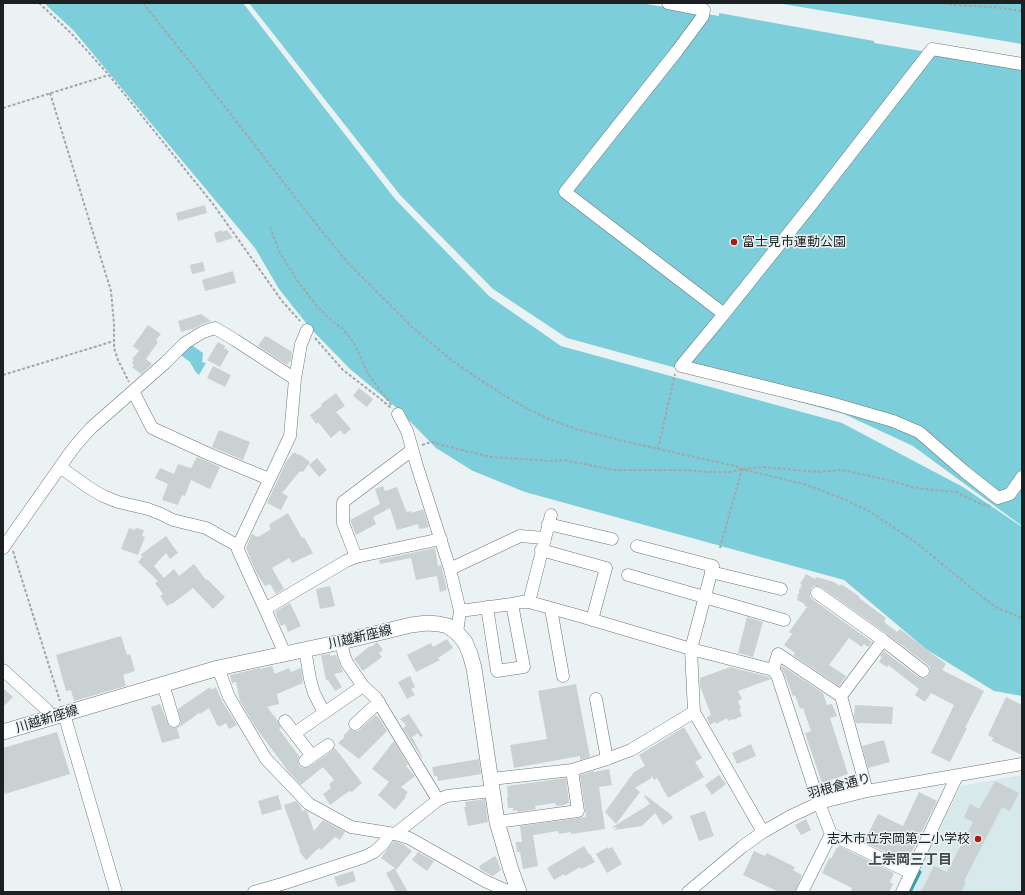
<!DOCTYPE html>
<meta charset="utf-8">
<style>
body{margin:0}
#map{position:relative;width:1025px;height:895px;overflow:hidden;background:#ebf2f3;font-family:"Asap Condensed",sans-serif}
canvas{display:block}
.frame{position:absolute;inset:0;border:4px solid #1d2021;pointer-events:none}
</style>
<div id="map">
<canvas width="1025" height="895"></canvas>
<div class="frame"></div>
</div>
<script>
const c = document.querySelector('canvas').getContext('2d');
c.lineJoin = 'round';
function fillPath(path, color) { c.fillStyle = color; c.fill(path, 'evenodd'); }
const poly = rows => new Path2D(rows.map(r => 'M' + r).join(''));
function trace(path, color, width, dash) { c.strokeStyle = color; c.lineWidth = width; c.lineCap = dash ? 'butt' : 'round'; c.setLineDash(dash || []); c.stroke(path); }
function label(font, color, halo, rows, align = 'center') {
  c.font = font + ' "Asap Condensed","Noto Sans JP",sans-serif'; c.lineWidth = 3; c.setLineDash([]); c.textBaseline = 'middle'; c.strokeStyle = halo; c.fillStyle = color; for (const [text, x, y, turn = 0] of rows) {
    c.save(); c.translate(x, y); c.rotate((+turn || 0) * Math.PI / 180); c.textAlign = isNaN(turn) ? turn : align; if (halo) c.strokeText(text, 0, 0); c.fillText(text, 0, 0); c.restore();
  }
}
fillPath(poly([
 [1022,775,1022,892,908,892,961,786]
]), '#d8e9eb');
fillPath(poly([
 [44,3,243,3,395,199,489,296,561,346,842,423,963,487,1022,527,1022,696,994,691,926,649,844,580,525,492,473,471,436,448,398,409,350,369,310,328,279,289,255,248,74,31],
 [249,3,640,3,719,16,719,13,874,41,874,43,1022,68,1022,526,913,446,844,414,567,338,493,289,400,195],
 [777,3,1022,3,1022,44],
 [190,344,203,353,202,362,206,363,199,375,195,371,190,362,178,353]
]), '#7ccedb');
trace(poly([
 [910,892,920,872,915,870]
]), '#2ea3b3', 3);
fillPath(poly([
 [205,205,207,213,178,221,176,213],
 [222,230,222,232,227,230,233,238,217,243,214,233],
 [203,262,205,271,192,274,190,265],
 [233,271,236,283,205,291,202,280],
 [201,314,211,321,200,325,192,330,192,329,181,332,178,321],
 [148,325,161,334,156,340,158,342,146,359,152,364,141,374,132,367,134,365,132,363,134,360,132,359,139,351,133,346],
 [265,336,267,337,268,337,292,352,291,360,287,365,258,346],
 [218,342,225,346,224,348,229,351,220,367,207,360],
 [213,366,231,375,225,387,207,378],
 [359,388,373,399,367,407,353,396],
 [336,393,345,406,336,412,351,429,344,435,340,430,331,438,318,422,316,424,310,415,322,406,321,404],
 [219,430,250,442,243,460,212,447],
 [294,452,298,455,299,454,310,462,303,472,302,471,301,472,300,471,282,493,288,496,281,510,267,503,286,462],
 [197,457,220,467,210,489,191,480,185,496,182,495,178,505,162,500,168,484,155,478,160,468,174,474,178,464,191,468],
 [317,458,327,470,319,477,309,465],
 [383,486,385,491,397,487,406,511,407,512,411,511,412,513,423,509,429,527,421,529,420,528,419,529,418,524,397,530,390,508,373,517,376,524,356,535,350,520,380,504,375,489],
 [288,513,302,538,304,537,313,553,292,563,289,558,272,568,284,589,276,594,270,584,265,586,257,574,246,548,252,534,258,537,271,529,269,526,270,525,270,524],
 [129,528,135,530,136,528,144,530,142,536,145,537,138,555,121,549],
 [166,536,178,553,170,559,166,553,154,566,164,578,174,569,179,576,194,564,206,580,207,579,225,597,213,609,193,588,172,604,171,603,167,606,160,596,163,594,155,583,158,581,138,562,143,556,140,555],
 [435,548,438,566,441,565,447,590,440,592,437,576,416,580,411,558,380,564,379,560],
 [806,574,815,579,816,577,834,582,840,586,841,584,860,597,859,598,886,618,884,622,897,632,900,629,946,664,942,670,984,691,965,728,967,728,950,762,931,753,954,705,931,693,925,702,915,695,919,689,888,665,887,667,879,662,882,657,880,656,884,651,918,677,922,678,926,678,929,675,930,672,930,668,928,665,887,634,821,587,817,586,814,586,811,588,810,593,810,596,812,599,872,642,868,647,864,644,862,647,849,638,829,665,846,676,839,686,793,655,795,653,784,645,792,634,789,632,807,607,804,605,805,604,797,600,798,597,797,596,799,593,799,590,802,585,800,584],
 [330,586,335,606,320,609,316,589],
 [290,603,301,626,288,632,285,624,281,626,275,612],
 [747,617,763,622,753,657,738,653],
 [121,636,127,655,130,654,135,671,123,675,126,686,74,701,71,690,66,691,56,655],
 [447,639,453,648,438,658,440,660,416,672,407,655,431,643,433,647],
 [377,642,383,650,379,653,382,657,363,671,354,659,370,646,371,647],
 [330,654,330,656,336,655,343,672,334,674,342,687,335,691,328,680,326,680,321,655],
 [272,666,275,674,289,668,291,672,301,668,303,683,277,694,279,704,267,707,278,721,281,728,279,729,299,756,298,761,299,766,302,768,305,768,309,767,332,751,335,748,362,783,352,792,349,791,330,805,323,794,331,788,329,784,334,780,323,767,301,785,288,771,256,728,240,701,236,682,232,683,230,675,260,668,260,669],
 [782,666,823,693,827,705,832,704,837,716,830,718,848,774,822,783,805,733,811,731,803,708,800,709,795,695,793,696,784,673,781,668],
 [730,667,769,677,771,679,738,691,742,699,738,701,741,708,739,709,742,716,733,720,733,719,728,721,727,718,716,724,715,722,710,725,707,717,711,715,700,686,700,678],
 [410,676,415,687,411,689,415,695,407,699,398,682],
 [576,684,590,757,580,760,580,756,514,768,510,745,547,739,538,691],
 [210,687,211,690,216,687,222,701,237,725,229,729,226,723,219,727,218,725,217,725,209,708,200,714,199,713,177,729,180,738,162,743,151,707,160,704,169,726,173,728,176,728,180,726,181,722,178,709],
 [3,688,13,697,3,707],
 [1006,697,1022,705,1022,755,992,741,993,738,988,735],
 [855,705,893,707,892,724,856,723,854,717],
 [409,714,423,736,421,737,416,732,417,734,412,737,423,758,422,758,403,729,406,725,400,719],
 [376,715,377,717,378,716,387,731,359,759,338,743,345,737,343,736,350,729,353,731,358,731],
 [684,727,702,758,695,762,704,777,668,798,657,778,654,780,652,776,650,779,635,788,640,792,616,824,605,812,634,772,645,766,639,755],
 [57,732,70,774,5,794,3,785,3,748],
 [884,740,890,762,868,768,862,746],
 [394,741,408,765,406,766,415,776,401,787,408,792,405,796,406,797,395,810,378,795,389,782,372,769],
 [751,744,756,756,737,764,732,753],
 [479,759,481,774,438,781,437,776,434,776,432,767],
 [609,769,612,785,599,787,605,829,571,834,571,832,559,834,558,831,533,835,538,866,523,869,520,852,517,852,516,842,522,842,520,826,586,817,580,775,594,771,594,772],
 [719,775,726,784,712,795,705,785],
 [566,778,569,803,565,804,565,805,556,806,555,803,535,806,536,809,518,812,517,810,513,811,513,808,508,808,507,797,508,797,507,786],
 [995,781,1019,793,1010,811,1002,807,964,881,966,882,961,892,921,892,934,866,947,872,973,822,964,817,970,804,979,809],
 [919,792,937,801,907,862,864,842,878,814,903,826],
 [278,795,282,809,262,815,258,801],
 [645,795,670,814,673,818,663,825,655,813,642,826,614,830,617,827,611,828,650,804,644,796],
 [485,799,488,822,468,826,464,807,466,807,465,802],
 [296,801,301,807,302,811,305,810,307,811,314,831,323,820,345,832,340,840,335,837,321,850,319,848,306,860,299,851,300,850,284,805],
 [705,811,714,836,699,841,690,816],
 [806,819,811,830,801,835,795,825],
 [394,841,403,844,412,851,396,870,395,869,408,892,396,892,386,873,395,868,381,858],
 [584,846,589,854,590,854,595,862,581,869,580,867,565,876,564,874,554,880,547,868],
 [839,846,894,873,890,882,893,884,889,892,850,892,852,888,822,873,829,858,831,859,837,847,838,848],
 [608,847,608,849,612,847,622,864,607,873,596,854],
 [754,851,765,856,767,853,795,867,793,870,802,875,795,892,779,892,743,875],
 [418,852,434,861,427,871,412,860],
 [495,856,499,863,498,863,501,870,493,876,481,870,479,866],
 [353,871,356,881,338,887,334,877]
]), '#cad1d2');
const minor = poly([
 [668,3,704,10,703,16,677,51,565,192,724,314],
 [1022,64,932,49,811,205,724,314,681,366,831,403,893,421,919,432,965,472,998,498,1010,494,1022,477],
 [133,391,152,428,211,455,269,479],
 [398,414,407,431,417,466,450,569,460,611,457,633],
 [60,467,88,487,103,496,118,502,148,509,161,514,173,520,206,528,238,546],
 [548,524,612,539],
 [637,546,713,566,691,649,694,712,763,832],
 [3,548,72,450,81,439,91,428,165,363,185,343,203,332,215,328,235,340,295,379],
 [541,550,606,568,592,620],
 [356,557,343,523,343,502,412,450],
 [450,569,520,536,544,538],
 [711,572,781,589],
 [628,575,784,620],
 [817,593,883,640,923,671],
 [529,602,551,515],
 [487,607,497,671,524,667,512,604],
 [265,609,346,561,356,557,441,539],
 [551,609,563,676],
 [460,611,512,604,521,602,529,602,576,615,691,649,773,670,777,675,819,803,831,834,802,892],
 [341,642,344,655,347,663,363,686,376,698,438,800],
 [305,649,310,679,314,693,324,713,363,686],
 [285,654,265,609,238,550,238,546,290,436,295,379,301,344,307,330],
 [218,668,229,697,266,759,309,804,351,827,395,834,409,838,485,881,505,890,518,891],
 [3,670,47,710,52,717],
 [773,670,778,654,841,696,867,791],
 [163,684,174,721],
 [841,696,883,640],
 [596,699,607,759],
 [64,714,116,892],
 [285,721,312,756,305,761],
 [355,724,379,702],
 [295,733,324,713],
 [312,756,328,745],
 [491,779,572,770,607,759,631,750,694,712],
 [497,822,578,811,572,770],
 [395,834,438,800,447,796,492,791],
 [831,834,911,873],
 [254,892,285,883,364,857,374,852,383,844,387,838,389,833],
 [688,892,742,847,763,832,791,816,819,803,867,791,1022,764],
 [902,892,957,776]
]);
const major = poly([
 [3,732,218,668,341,642,411,625,427,623,439,624,448,626,457,633,465,642,470,654,474,668,497,822,511,870,519,892]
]);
trace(minor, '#6f7576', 13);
trace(major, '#6f7576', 16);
trace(poly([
 [39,3,71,33,109,75,213,204,282,301,300,321],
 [143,3,190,62,320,229,349,264,412,327,449,358,467,371,505,396,526,408,549,419,576,429,632,443,735,466,742,469,807,485,839,497,867,510,893,527,918,544,981,596,997,608,1022,618],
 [944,3,953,5,994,7,1022,11],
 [50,93,111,291,114,324,114,348,118,360,129,382],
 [3,108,109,75],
 [270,227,280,253,297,280,315,304,332,321,343,329,354,343,368,374,392,406],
 [315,338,343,370,378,397,391,408],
 [3,375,114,341],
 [422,445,431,442,465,451,492,457,552,461,563,460,615,470,685,470,707,472,730,472,742,469,763,467,818,472,842,470,888,480,912,487,932,490,956,492,979,503,990,506],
 [658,449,675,374],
 [720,548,742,469],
 [13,551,60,701]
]), '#a1a7a8', 2, [3, 2]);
trace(minor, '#fff', 12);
trace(major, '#fff', 15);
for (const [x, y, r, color] of [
 [734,242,4,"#ac1a17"],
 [978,839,4,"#ac1a17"]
]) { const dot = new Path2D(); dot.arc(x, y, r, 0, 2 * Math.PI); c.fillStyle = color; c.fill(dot); trace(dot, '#ebf2f3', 1.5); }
label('13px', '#1d2021', '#ebf2f3', [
 ["富士見市運動公園",742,242],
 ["志木市立宗岡第二小学校",970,839,"right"]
], 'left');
label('13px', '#1d2021', '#ebf2f3', [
 ["川越新座線",360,637,-13],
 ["川越新座線",47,719,-17],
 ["羽根倉通り",839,786,-15]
]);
label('bold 14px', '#434a4a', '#ebf2f3', [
 ["上宗岡三丁目",910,860]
]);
</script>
